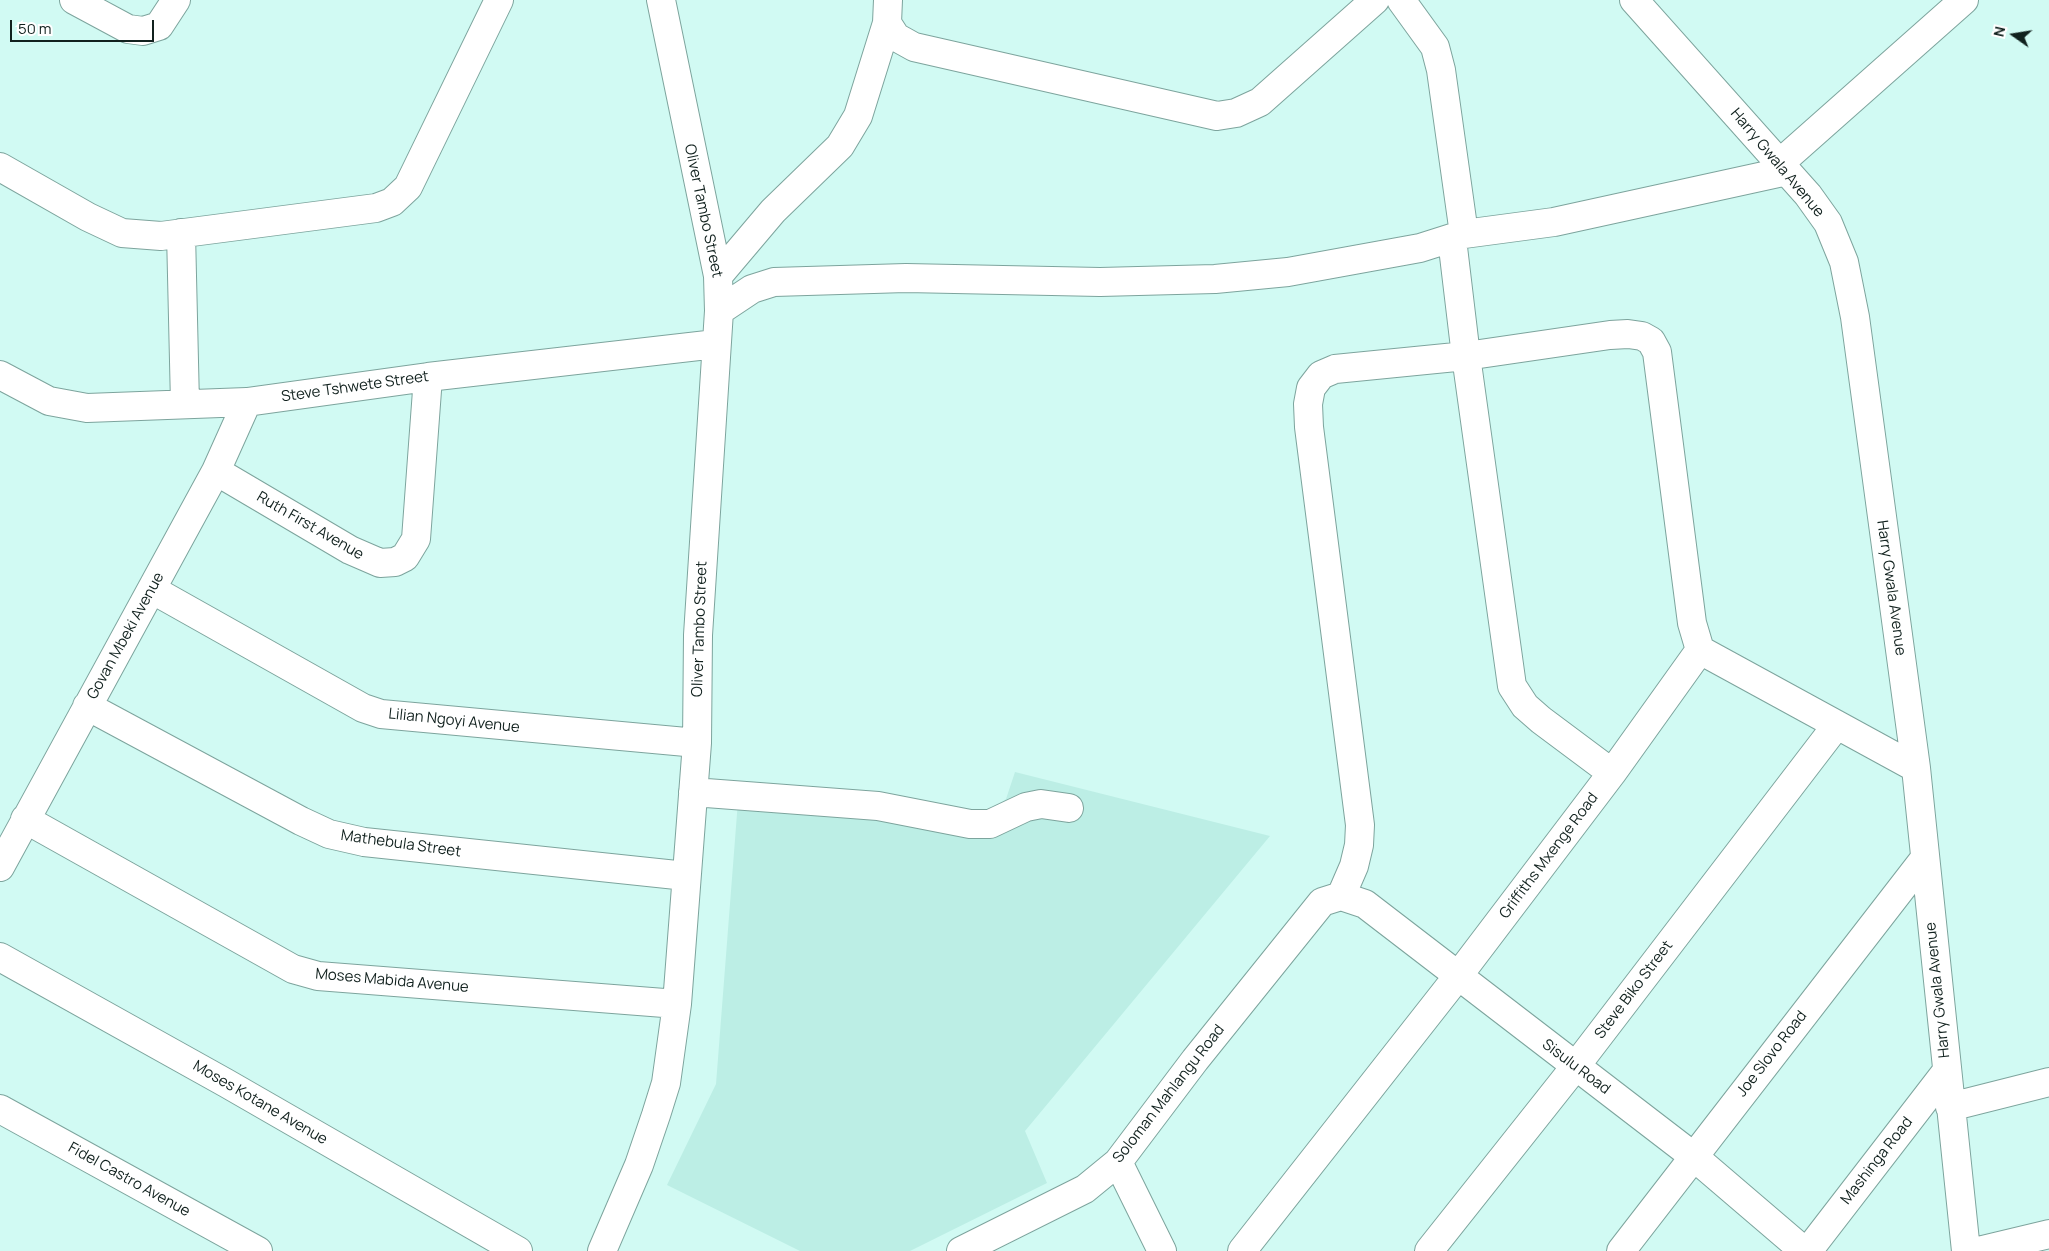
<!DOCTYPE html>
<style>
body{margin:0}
#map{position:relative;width:2049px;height:1251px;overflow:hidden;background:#d1faf3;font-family:Manrope,sans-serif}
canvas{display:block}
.north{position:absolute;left:1989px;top:10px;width:50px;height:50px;-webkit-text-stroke:4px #fff;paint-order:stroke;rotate:283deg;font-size:14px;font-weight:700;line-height:20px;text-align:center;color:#11211e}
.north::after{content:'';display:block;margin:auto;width:18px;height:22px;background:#11211e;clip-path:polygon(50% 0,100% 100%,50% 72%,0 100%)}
.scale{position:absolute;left:10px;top:20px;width:144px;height:22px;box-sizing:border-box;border:2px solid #11211e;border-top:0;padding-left:6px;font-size:15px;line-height:18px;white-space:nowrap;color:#11211e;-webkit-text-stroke:4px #fff;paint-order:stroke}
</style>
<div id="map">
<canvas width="2049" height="1251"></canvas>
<div class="north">N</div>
<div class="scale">50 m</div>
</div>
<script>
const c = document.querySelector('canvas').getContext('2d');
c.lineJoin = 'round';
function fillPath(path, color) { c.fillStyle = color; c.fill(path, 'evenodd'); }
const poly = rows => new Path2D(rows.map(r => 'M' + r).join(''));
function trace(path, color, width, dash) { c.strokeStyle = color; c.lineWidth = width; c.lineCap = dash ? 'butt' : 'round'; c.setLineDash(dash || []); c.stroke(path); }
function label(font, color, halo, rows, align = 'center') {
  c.font = font + ' Manrope,sans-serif'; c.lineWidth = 4; c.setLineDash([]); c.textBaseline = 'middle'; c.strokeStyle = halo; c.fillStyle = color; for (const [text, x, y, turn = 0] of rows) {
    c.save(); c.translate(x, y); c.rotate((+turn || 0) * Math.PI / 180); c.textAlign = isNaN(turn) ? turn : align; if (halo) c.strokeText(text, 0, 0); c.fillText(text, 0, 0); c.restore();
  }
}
fillPath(poly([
 [1015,772,1270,836,1025,1131,1047,1183,910,1251,800,1251,667,1185,716,1084,739,788,985,815,1006,799]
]), '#bceee5');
const minor = poly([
 [74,0,128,29,143,31,159,26,176,0],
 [888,0,887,23,896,37,914,47,1217,116,1236,113,1260,102,1375,0],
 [1401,0,1435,47,1441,70,1464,234],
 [1634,0,1808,195,1828,223,1844,262,1855,317,1916,768,1966,1251],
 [1780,163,1964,0],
 [0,167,88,217,122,233,161,236,376,208,392,202,408,187,499,0],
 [181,233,185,404],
 [1452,239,1466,356,1512,686,1525,706,1541,720,1612,773],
 [718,276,773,211,840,146,858,116,887,23],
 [719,311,752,289,774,282,906,278,1100,282,1215,279,1288,272,1420,248,1464,234,1554,222,1787,171],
 [0,375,49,401,87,408,247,402,428,377,716,344],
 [216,471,350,550,380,563,395,562,405,557,416,539,428,377],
 [153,590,363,708,381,714,697,743],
 [1700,650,1916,768],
 [87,706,301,821,329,834,364,842,686,876],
 [693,792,878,806,970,824,990,824,1026,807,1041,804,1069,808],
 [25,819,293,969,318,976,677,1004],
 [0,867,216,471,247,402],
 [1341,896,1354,866,1359,845,1360,825,1309,427,1308,404,1311,388,1321,375,1335,369,1466,356,1610,335,1628,334,1642,336,1651,341,1657,352,1692,623,1700,650],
 [0,957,226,1083,518,1251],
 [1950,1107,2049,1082],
 [0,1109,258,1251],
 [1118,1162,1162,1251],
 [602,1251,639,1165,656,1115,666,1083,677,1004,697,743,698,635,719,311,718,276,661,0],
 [961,1251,1085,1189,1118,1162,1195,1060,1322,902,1341,896,1365,904,1693,1156,1804,1251],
 [1242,1251,1458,976,1612,773,1700,650],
 [1429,1251,1575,1067,1836,726],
 [1621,1251,1925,858],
 [1808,1251,1946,1072],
 [1978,1251,2049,1234]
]);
trace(minor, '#7da49d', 30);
trace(minor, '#fff', 28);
label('15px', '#11211e', '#fff', [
 ["Harry Gwala Avenue",1777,163,50],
 ["Oliver Tambo Street",703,211,78],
 ["Steve Tshwete Street",355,387,-8],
 ["Ruth First Avenue",310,526,30],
 ["Harry Gwala Avenue",1891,588,82],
 ["Oliver Tambo Street",700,629,-88],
 ["Govan Mbeki Avenue",126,636,-61],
 ["Lilian Ngoyi Avenue",454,721,6],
 ["Mathebula Street",401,844,8],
 ["Griffiths Mxenge Road",1549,856,-53],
 ["Moses Mabida Avenue",392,981,5],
 ["Steve Biko Street",1634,990,-53],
 ["Harry Gwala Avenue",1938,990,-96],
 ["Joe Slovo Road",1772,1054,-52],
 ["Sisulu Road",1576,1067,37],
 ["Soloman Mahlangu Road",1169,1094,-52],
 ["Moses Kotane Avenue",260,1103,30],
 ["Mashinga Road",1877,1161,-52],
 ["Fidel Castro Avenue",129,1180,29]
]);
</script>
